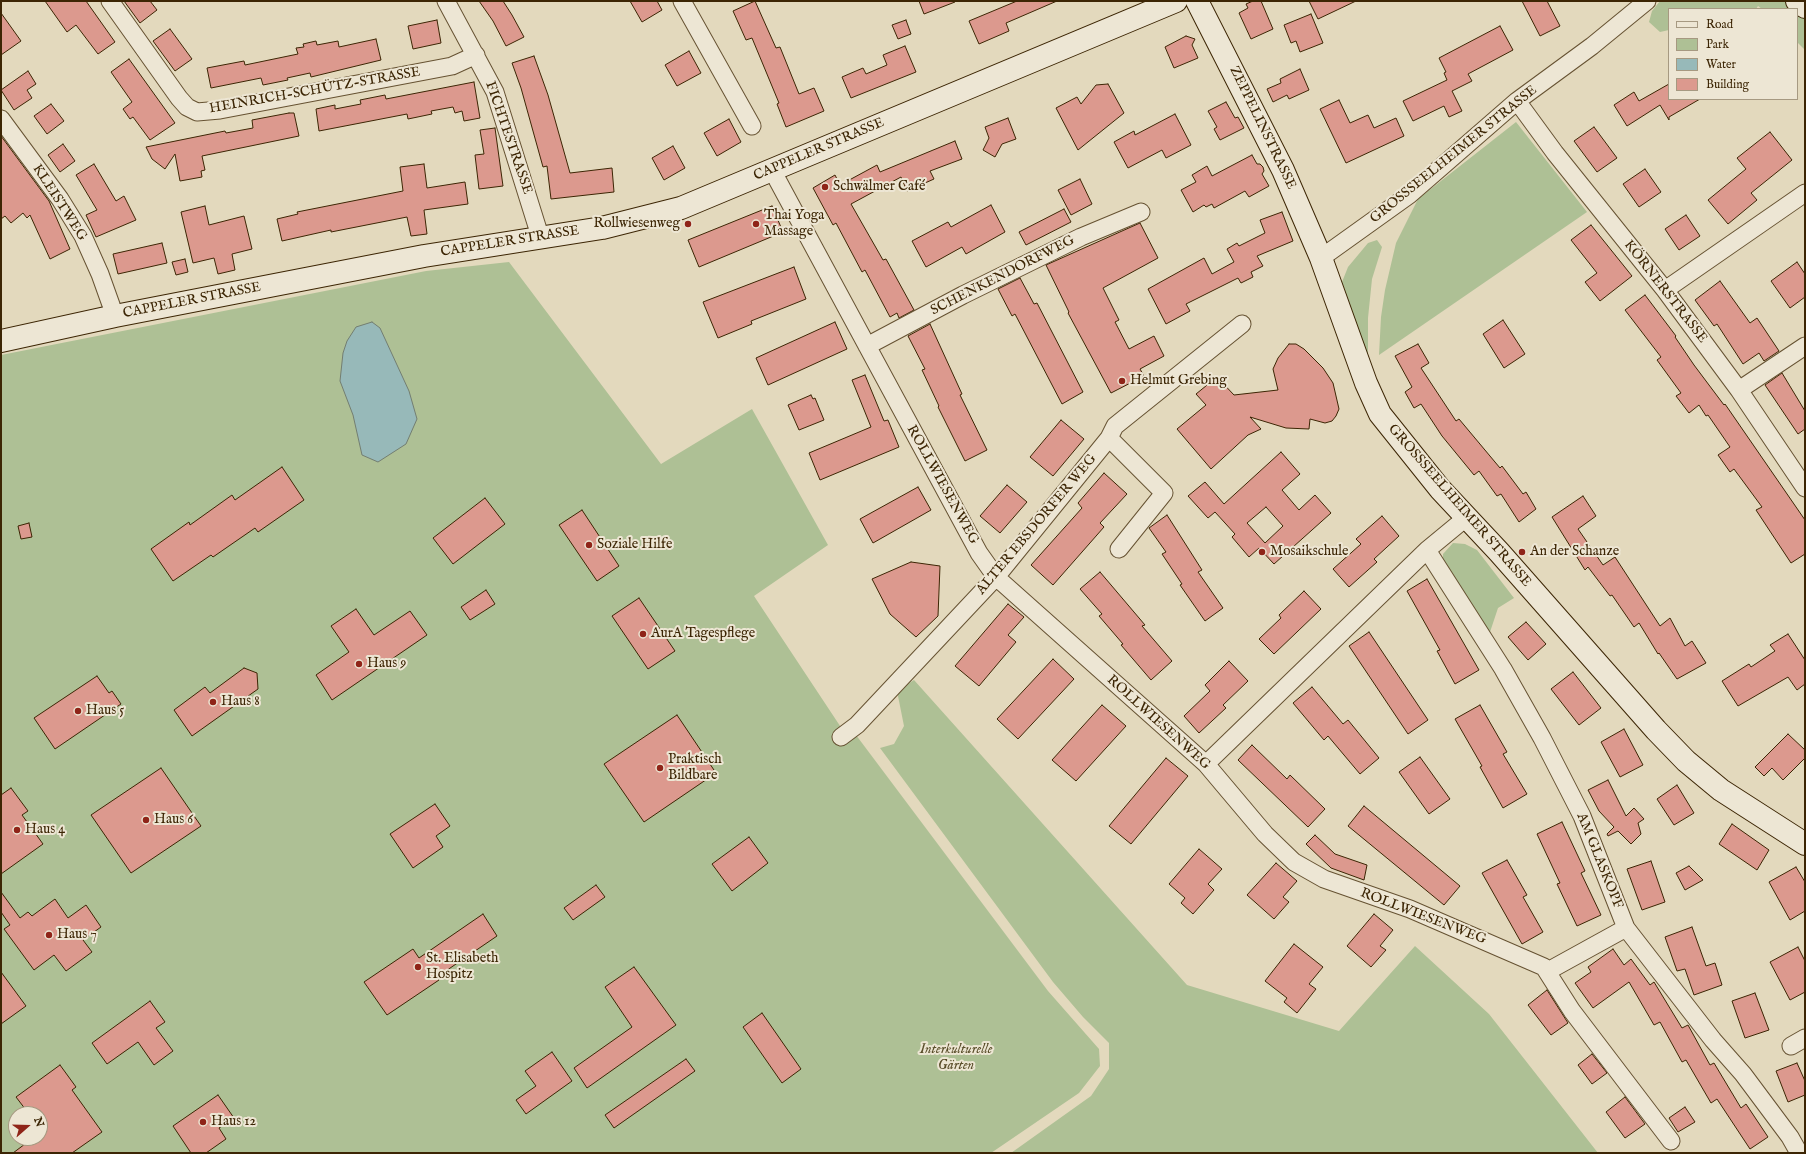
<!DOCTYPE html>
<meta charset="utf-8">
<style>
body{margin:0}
#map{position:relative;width:1806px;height:1154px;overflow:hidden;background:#e3d9bd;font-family:"IM FELL English",serif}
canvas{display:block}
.frame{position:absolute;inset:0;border:2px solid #3c2504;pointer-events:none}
.legend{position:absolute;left:1668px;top:8px;width:130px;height:92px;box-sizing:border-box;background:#ede6d4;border:1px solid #a69981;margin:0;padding:5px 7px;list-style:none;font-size:12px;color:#3c2504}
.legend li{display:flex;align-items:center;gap:8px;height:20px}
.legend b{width:20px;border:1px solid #a69981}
.north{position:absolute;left:8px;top:1106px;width:40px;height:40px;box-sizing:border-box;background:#ede6d4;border:1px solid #a69981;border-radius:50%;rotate:70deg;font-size:11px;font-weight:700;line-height:16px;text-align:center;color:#3c2504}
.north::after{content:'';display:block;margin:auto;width:14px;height:18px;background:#8f2418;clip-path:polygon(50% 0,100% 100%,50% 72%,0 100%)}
</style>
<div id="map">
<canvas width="1806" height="1154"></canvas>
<div class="frame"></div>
<ul class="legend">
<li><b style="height:5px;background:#ede6d4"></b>Road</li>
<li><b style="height:11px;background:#aec095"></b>Park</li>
<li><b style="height:11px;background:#97b9b9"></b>Water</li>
<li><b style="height:11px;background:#dc998e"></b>Building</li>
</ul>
<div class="north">N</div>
</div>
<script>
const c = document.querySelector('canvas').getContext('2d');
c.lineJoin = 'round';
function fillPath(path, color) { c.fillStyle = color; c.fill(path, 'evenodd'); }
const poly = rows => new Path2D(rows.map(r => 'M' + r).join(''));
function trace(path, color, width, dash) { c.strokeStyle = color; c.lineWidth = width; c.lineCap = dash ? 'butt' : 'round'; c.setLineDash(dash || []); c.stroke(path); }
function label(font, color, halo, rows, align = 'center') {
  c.font = font + ' "IM FELL English",serif'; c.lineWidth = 4; c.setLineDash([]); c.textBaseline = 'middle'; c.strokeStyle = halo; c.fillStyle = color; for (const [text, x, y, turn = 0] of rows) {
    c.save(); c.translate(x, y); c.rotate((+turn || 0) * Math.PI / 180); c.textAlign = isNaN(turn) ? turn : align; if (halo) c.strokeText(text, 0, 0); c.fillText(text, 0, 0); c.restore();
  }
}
fillPath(poly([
 [1660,1,1805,1,1805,50,1797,42,1797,9,1762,9,1758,6,1756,9,1669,9,1669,30,1660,32,1649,22,1652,11],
 [1516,122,1587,212,1379,355,1381,317,1385,290,1396,243,1418,199],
 [1377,240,1382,247,1372,279,1368,318,1368,357,1342,282,1348,267,1368,243],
 [509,262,661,464,752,409,828,545,754,596,850,741,856,735,1048,991,1099,1049,1100,1066,1079,1093,991,1153,1,1153,1,355,426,271],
 [16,1114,40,1114,40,1138,16,1138],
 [1453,543,1465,544,1477,550,1514,598,1498,608,1489,635,1443,561,1443,554],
 [914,680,1187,985,1339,1031,1415,946,1489,1014,1598,1153,1011,1153,1091,1096,1109,1069,1109,1043,1083,1017,1053,982,880,748,894,744,904,726,897,691]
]), '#aec095');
const water = poly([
 [372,322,380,328,409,391,417,419,406,444,378,462,362,455,353,415,340,381,343,353,347,341,356,327,372,322]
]);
fillPath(water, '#97b9b9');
trace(water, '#737e71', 1);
const building = poly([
 [45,1,86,1,115,42,98,54,76,25,67,32,45,1],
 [124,1,150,1,157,10,140,23,124,1],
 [479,1,503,1,512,15,524,37,506,46,493,21,479,1],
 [630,1,657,1,662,10,642,22,630,1],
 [755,1,776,48,780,47,799,94,814,88,824,111,786,127,777,104,779,103,752,38,746,40,733,11,755,1],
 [919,1,955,1,955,2,924,14,919,1],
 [1017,1,1057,1,1006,23,1009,31,979,44,969,21,1017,1],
 [1253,1,1261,1,1273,29,1251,39,1239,13,1248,8,1246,4,1253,1],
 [1309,1,1356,1,1318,19,1309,1],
 [1522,1,1547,1,1560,26,1540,36,1522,1],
 [1,13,21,41,1,55,1,13],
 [1311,14,1323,43,1300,52,1296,41,1291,43,1284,25,1311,14],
 [437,20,441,43,413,49,408,26,437,20],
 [906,20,911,34,898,39,892,25,906,20],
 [1500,26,1513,50,1468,74,1472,81,1452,91,1462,111,1449,117,1444,106,1413,121,1403,101,1447,80,1444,73,1446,72,1439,58,1500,26],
 [170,29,192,59,175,71,153,41,170,29],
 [1186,36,1195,39,1192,45,1198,58,1174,68,1165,47,1186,36],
 [376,39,381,60,311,77,310,73,287,78,288,80,263,85,261,78,211,88,207,68,244,61,245,65,298,54,296,48,304,47,303,44,316,41,317,45,338,41,339,47,376,39],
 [905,46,916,72,851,98,842,77,863,68,866,74,887,65,883,55,905,46],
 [689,51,701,73,677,86,665,65,689,51],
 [534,56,548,95,570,173,612,168,614,192,551,199,547,166,543,167,521,88,512,63,534,56],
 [129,59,175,123,150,140,133,117,130,119,123,109,132,102,111,72,129,59],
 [1300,69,1309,90,1289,99,1287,95,1273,102,1267,89,1281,83,1280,79,1300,69],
 [28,71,36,84,27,90,32,98,14,110,1,90,28,71],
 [474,82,480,118,464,121,462,111,455,113,453,107,431,111,432,114,408,119,407,114,319,131,316,109,335,105,335,109,361,104,360,100,385,95,386,99,474,82],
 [1108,84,1124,113,1078,150,1056,108,1077,97,1081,104,1096,85,1108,84],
 [1669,84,1669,99,1700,99,1669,117,1669,120,1660,105,1627,126,1614,105,1634,92,1639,101,1669,84],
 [1339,100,1350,123,1368,115,1374,128,1396,118,1404,136,1346,163,1320,109,1339,100],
 [1226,102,1235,118,1238,117,1244,128,1220,140,1214,129,1217,127,1208,111,1226,102],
 [51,104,64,121,47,134,34,116,51,104],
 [289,113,294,113,299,136,202,156,205,170,201,171,202,177,180,181,175,154,165,169,152,159,146,147,225,131,226,133,253,128,252,120,289,113],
 [1175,114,1191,145,1166,158,1162,150,1128,168,1114,142,1134,131,1135,135,1175,114],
 [1008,118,1016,139,1002,144,995,157,983,150,989,138,985,127,1008,118],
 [729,119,741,142,717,156,704,133,729,119],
 [1594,127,1617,158,1597,172,1574,141,1594,127],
 [495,128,503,186,479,189,475,155,484,154,480,130,495,128],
 [1770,132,1792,160,1751,193,1757,200,1728,224,1708,200,1746,169,1737,158,1770,132],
 [1,136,49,201,70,249,50,259,30,215,27,218,23,213,11,223,5,216,1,219,1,136],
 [955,141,962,159,930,171,934,179,907,191,901,177,851,204,883,260,886,259,914,310,899,318,897,313,890,317,865,270,862,272,836,223,833,225,813,188,835,175,840,185,877,165,880,172,955,141],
 [63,144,75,161,60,172,48,155,63,144],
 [673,146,685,168,664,180,652,158,673,146],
 [1252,155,1257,164,1260,164,1263,167,1264,171,1262,174,1269,186,1249,197,1245,191,1214,208,1212,204,1206,207,1204,205,1193,212,1181,190,1196,182,1192,175,1207,166,1212,176,1252,155],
 [94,164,116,201,124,196,136,220,96,237,86,215,97,210,76,175,94,164],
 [424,164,427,188,465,182,468,204,424,210,427,234,411,236,407,217,331,232,331,230,282,241,277,219,298,214,297,212,403,191,400,167,424,164],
 [1645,169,1661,192,1639,207,1623,184,1645,169],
 [1080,179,1092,204,1071,215,1058,190,1080,179],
 [991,205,1005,232,966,254,962,247,926,267,912,241,948,222,951,227,991,205],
 [205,206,209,225,244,216,252,249,232,254,235,270,218,274,214,258,193,263,181,212,205,206],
 [772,206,783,232,699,267,688,240,772,206],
 [1064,209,1071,222,1026,245,1019,232,1064,209],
 [1282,212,1293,241,1257,256,1263,266,1251,272,1253,277,1241,283,1238,278,1186,304,1190,311,1166,324,1148,289,1204,258,1212,274,1234,262,1227,249,1237,243,1239,246,1265,233,1260,220,1282,212],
 [1686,215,1700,236,1679,250,1665,229,1686,215],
 [1140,223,1158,258,1103,288,1119,320,1115,322,1129,349,1154,336,1164,356,1140,369,1144,376,1111,393,1068,313,1069,312,1046,265,1140,223],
 [1591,225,1632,276,1600,301,1585,282,1597,273,1571,240,1591,225],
 [162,243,167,263,118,274,113,254,162,243],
 [185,259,188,272,176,275,172,262,185,259],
 [1797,262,1805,274,1805,297,1790,308,1771,281,1797,262],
 [794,267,806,299,751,321,752,324,718,338,703,302,794,267],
 [1020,278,1034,304,1037,303,1083,392,1062,404,1015,314,1012,316,998,289,1020,278],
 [1720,281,1750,323,1757,318,1779,351,1764,361,1759,353,1743,364,1717,324,1714,326,1695,300,1720,281],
 [1645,295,1676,336,1675,337,1694,365,1724,405,1725,404,1805,520,1805,554,1791,563,1756,510,1762,507,1734,469,1730,472,1718,455,1730,447,1708,415,1706,416,1699,405,1689,413,1676,396,1681,393,1657,360,1661,357,1625,310,1645,295],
 [1503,320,1525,354,1504,368,1483,334,1503,320],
 [835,322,847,349,768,385,756,358,835,322],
 [930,324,962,394,960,395,987,450,965,461,938,407,939,406,922,370,925,369,908,336,930,324],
 [1289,344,1296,344,1304,349,1323,368,1333,383,1339,409,1336,416,1332,421,1325,423,1310,419,1309,429,1286,428,1250,417,1261,429,1248,435,1211,469,1177,429,1206,405,1196,394,1217,377,1234,395,1278,390,1273,369,1278,358,1289,344],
 [1418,344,1429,363,1421,368,1456,421,1459,419,1500,468,1502,466,1523,494,1526,492,1536,509,1519,522,1501,494,1497,496,1479,471,1474,475,1442,436,1421,404,1414,408,1405,392,1412,387,1395,356,1418,344],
 [1782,373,1805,411,1805,429,1798,434,1765,385,1782,373],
 [865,375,884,421,888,420,899,447,820,480,809,453,871,427,852,380,865,375],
 [811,395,813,399,815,398,824,420,799,430,788,405,811,395],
 [1061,420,1084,439,1053,476,1030,457,1061,420],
 [1281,452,1300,474,1282,490,1299,510,1315,495,1331,513,1274,564,1259,548,1249,557,1232,537,1235,534,1215,512,1208,518,1188,496,1205,482,1224,504,1281,452],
 [1266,507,1283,526,1265,543,1247,523,1266,507],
 [282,467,304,500,258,532,255,528,213,557,211,555,173,581,151,549,189,522,190,525,232,495,235,500,282,467],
 [1104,473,1127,494,1100,523,1104,527,1053,585,1031,565,1082,508,1078,503,1104,473],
 [1007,485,1027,502,1000,533,980,516,1007,485],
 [918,487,931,510,873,543,860,519,918,487],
 [1583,496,1596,516,1578,529,1603,565,1615,557,1660,626,1670,618,1685,646,1692,641,1706,663,1677,679,1659,653,1658,654,1639,623,1634,627,1612,595,1610,596,1588,567,1585,570,1552,517,1583,496],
 [485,498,505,524,453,564,433,538,485,498],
 [582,510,619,566,597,581,559,525,582,510],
 [1167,515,1202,570,1198,572,1223,608,1205,621,1180,585,1182,584,1162,554,1166,552,1149,528,1167,515],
 [1382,516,1399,536,1374,559,1377,562,1349,587,1333,569,1361,544,1356,539,1382,516],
 [29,523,32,537,21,539,18,526,29,523],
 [911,562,940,566,938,616,916,637,890,614,872,579,911,562],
 [1100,572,1145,625,1142,626,1172,661,1151,680,1121,645,1123,644,1099,616,1102,614,1080,589,1100,572],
 [1427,579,1479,670,1455,684,1437,651,1440,650,1407,591,1427,579],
 [486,590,495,604,470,620,461,607,486,590],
 [1304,591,1321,609,1274,654,1259,639,1281,618,1279,615,1304,591],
 [639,598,675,651,648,669,612,616,639,598],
 [1008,604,1024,617,1008,635,1016,642,979,686,955,666,1008,604],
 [356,609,374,635,410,611,427,635,332,700,316,675,349,652,331,626,356,609],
 [1526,622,1546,644,1528,660,1508,637,1526,622],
 [1369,632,1428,720,1408,734,1349,646,1369,632],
 [1788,634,1805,660,1805,684,1797,690,1788,677,1738,706,1722,681,1749,664,1751,667,1775,651,1770,645,1788,634],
 [1053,659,1074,679,1018,739,997,719,1053,659],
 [1229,661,1248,681,1223,705,1226,708,1199,733,1184,716,1210,691,1205,685,1229,661],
 [244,668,257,673,258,689,192,736,174,710,205,687,210,693,244,668],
 [1573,672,1601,708,1579,725,1551,689,1573,672],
 [97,676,109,693,112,691,121,704,55,749,34,718,97,676],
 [1312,687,1343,724,1348,720,1379,758,1360,774,1328,736,1324,740,1293,703,1312,687],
 [1102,705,1126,726,1076,781,1052,760,1102,705],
 [1480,705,1507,752,1503,754,1527,794,1503,808,1480,767,1482,766,1455,719,1480,705],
 [677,715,716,773,644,822,604,764,677,715],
 [1624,729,1643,765,1620,777,1601,742,1624,729],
 [1788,734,1805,750,1805,758,1783,780,1772,768,1764,776,1755,767,1788,734],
 [1252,745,1287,779,1290,775,1325,809,1308,827,1238,760,1252,745],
 [1420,757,1450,799,1429,814,1399,772,1420,757],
 [1166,758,1188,776,1131,844,1109,826,1166,758],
 [161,768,201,826,131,873,91,815,161,768],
 [1608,780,1626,816,1634,808,1644,819,1638,823,1641,834,1631,844,1618,831,1608,836,1607,834,1614,827,1599,811,1588,790,1608,780],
 [1677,785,1694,813,1674,825,1657,799,1677,785],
 [11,788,28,811,22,815,43,844,1,874,1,795,11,788],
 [435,804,450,826,436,836,443,847,413,868,390,834,435,804],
 [1364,806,1460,886,1444,905,1348,826,1364,806],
 [1562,822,1585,871,1581,873,1601,915,1577,926,1557,884,1560,883,1537,834,1562,822],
 [1732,824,1769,850,1757,870,1719,844,1732,824],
 [1315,835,1335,854,1367,865,1364,880,1331,868,1306,844,1315,835],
 [749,837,768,863,732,891,712,864,749,837],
 [1199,849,1222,869,1208,884,1214,890,1193,914,1181,903,1185,898,1169,884,1199,849],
 [1507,860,1527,895,1523,897,1543,932,1522,944,1482,873,1507,860],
 [1651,861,1665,902,1642,910,1627,869,1651,861],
 [1276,863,1297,881,1283,897,1289,902,1274,919,1247,895,1276,863],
 [1689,866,1703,880,1685,890,1676,873,1689,866],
 [1796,867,1805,882,1805,911,1790,920,1769,882,1796,867],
 [596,885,605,897,573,920,564,908,596,885],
 [1,892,20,918,28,912,32,916,55,899,68,918,86,905,101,927,83,940,92,952,66,971,54,955,34,970,4,929,10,925,1,912,1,892],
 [483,914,497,936,437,977,439,980,387,1015,364,982,413,949,419,958,483,914],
 [1374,914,1393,930,1380,946,1386,950,1371,967,1347,946,1374,914],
 [1692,927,1706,966,1715,963,1722,985,1694,995,1685,969,1677,971,1665,937,1692,927],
 [1294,944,1323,967,1309,984,1316,989,1297,1013,1284,1002,1287,998,1265,981,1294,944],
 [1798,947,1805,961,1805,992,1790,1000,1770,962,1798,947],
 [1613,949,1624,965,1631,959,1650,985,1654,982,1682,1028,1688,1025,1710,1065,1714,1063,1741,1108,1746,1104,1768,1137,1750,1149,1717,1099,1711,1103,1686,1060,1682,1062,1660,1022,1654,1025,1629,982,1593,1008,1575,983,1591,972,1588,967,1613,949],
 [634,967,676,1025,587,1088,574,1068,632,1027,605,987,634,967],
 [1,972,26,1006,1,1024,1,972],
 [1547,990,1568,1023,1551,1035,1528,1005,1547,990],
 [1755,993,1769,1030,1745,1038,1732,1001,1755,993],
 [150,1001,165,1022,156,1028,173,1051,154,1065,138,1042,107,1064,92,1043,150,1001],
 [762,1013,801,1069,782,1083,743,1027,762,1013],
 [552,1052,572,1081,526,1114,516,1100,536,1086,525,1071,552,1052],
 [1592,1054,1607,1073,1592,1084,1578,1065,1592,1054],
 [686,1059,695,1071,614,1128,605,1115,686,1059],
 [1797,1063,1805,1081,1805,1095,1788,1102,1776,1071,1797,1063],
 [60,1065,76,1087,72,1090,102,1132,72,1153,13,1153,33,1138,40,1138,40,1114,29,1114,16,1097,60,1065],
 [218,1095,234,1118,219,1128,226,1139,206,1153,191,1153,173,1126,218,1095],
 [1625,1097,1645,1124,1625,1138,1606,1112,1625,1097],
 [1685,1107,1695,1122,1678,1132,1669,1118,1685,1107]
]);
fillPath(building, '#dc998e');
trace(building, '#3c2504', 1);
const street = poly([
 [110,1,179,98,187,107,197,112,220,110,452,66,476,55],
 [446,1,495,92,540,236],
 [682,1,752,126],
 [1517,101,1555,153,1665,290,1739,390,1805,488],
 [1,119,60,199,83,236,100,274,115,316],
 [772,170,979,553,996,577,1206,764,1265,834,1294,862,1324,879,1410,909,1544,967,1572,1011,1671,1141],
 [1321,258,1409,195,1517,101,1592,46,1647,1],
 [1665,290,1805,193],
 [867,346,963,295,1081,237,1141,212],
 [1739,390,1805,346],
 [1109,438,1164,493,1119,549],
 [1427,550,1503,669,1542,738,1582,816,1626,928,1713,1040,1743,1074,1790,1137,1799,1153],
 [841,737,857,725,996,577,1109,438,1115,426,1242,324],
 [1206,764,1427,550,1467,517],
 [1548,971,1626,928],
 [1791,1046,1805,1038]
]);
const secondary = poly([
 [1197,1,1283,170,1321,258,1366,383,1380,414,1440,489,1499,552,1656,730,1686,761,1721,790,1805,844],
 [1797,1,1805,7],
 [1,341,115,316,424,256,602,228,681,208,1176,1]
]);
trace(street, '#665232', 19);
trace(secondary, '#3c2504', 24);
trace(street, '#ede6d4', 17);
trace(secondary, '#ede6d4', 22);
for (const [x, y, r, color] of [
 [825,187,4,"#8f2418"],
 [688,224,4,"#8f2418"],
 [756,224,4,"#8f2418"],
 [1122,381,4,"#8f2418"],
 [589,545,4,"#8f2418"],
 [1262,552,4,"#8f2418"],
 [1522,552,4,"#8f2418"],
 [643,634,4,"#8f2418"],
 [359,664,4,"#8f2418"],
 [213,702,4,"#8f2418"],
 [78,711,4,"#8f2418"],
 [660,768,4,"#8f2418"],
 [146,820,4,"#8f2418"],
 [17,830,4,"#8f2418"],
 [49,935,4,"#8f2418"],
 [418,967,4,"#8f2418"],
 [203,1122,4,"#8f2418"]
]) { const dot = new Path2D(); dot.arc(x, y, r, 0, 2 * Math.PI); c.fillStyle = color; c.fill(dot); trace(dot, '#ede6d4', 1.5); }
label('14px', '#3c2504', '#ede6d4', [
 ["HEINRICH-SCHÜTZ-STRASSE",315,91,-10],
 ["ZEPPELINSTRASSE",1262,128,64],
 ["FICHTESTRASSE",508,138,71],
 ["CAPPELER STRASSE",819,150,-23],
 ["GROSSSEELHEIMER STRASSE",1454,155,-39],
 ["KLEISTWEG",59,203,57],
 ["CAPPELER STRASSE",510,242,-9],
 ["SCHENKENDORFWEG",1003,276,-27],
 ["KÖRNERSTRASSE",1665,292,52],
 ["CAPPELER STRASSE",192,301,-11],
 ["ROLLWIESENWEG",942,485,61],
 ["GROSSSEELHEIMER STRASSE",1459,506,49],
 ["ALTER EBSDORFER WEG",1037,525,-50],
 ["ROLLWIESENWEG",1158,723,42],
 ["AM GLASKOPF",1599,861,68],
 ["ROLLWIESENWEG",1423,917,21]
]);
label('14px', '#3c2504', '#ede6d4', [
 ["Schwälmer Café",833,187],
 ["Thai Yoga",764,216],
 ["Massage",764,232],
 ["Rollwiesenweg",680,224,"right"],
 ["Helmut Grebing",1130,381],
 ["Soziale Hilfe",597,545],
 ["Mosaikschule",1270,552],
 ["An der Schanze",1530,552],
 ["AurA Tagespflege",651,634],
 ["Haus 9",367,664],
 ["Haus 8",221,702],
 ["Haus 5",86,711],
 ["Praktisch",668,760],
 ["Bildbare",668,776],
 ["Haus 6",154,820],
 ["Haus 4",25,830],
 ["Haus 7",57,935],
 ["St. Elisabeth",426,959],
 ["Hospitz",426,975],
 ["Haus 12",211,1122]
], 'left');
label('italic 14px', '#584c28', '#ede6d4', [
 ["Interkulturelle",956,1050],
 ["Gärten",956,1066]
]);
</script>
